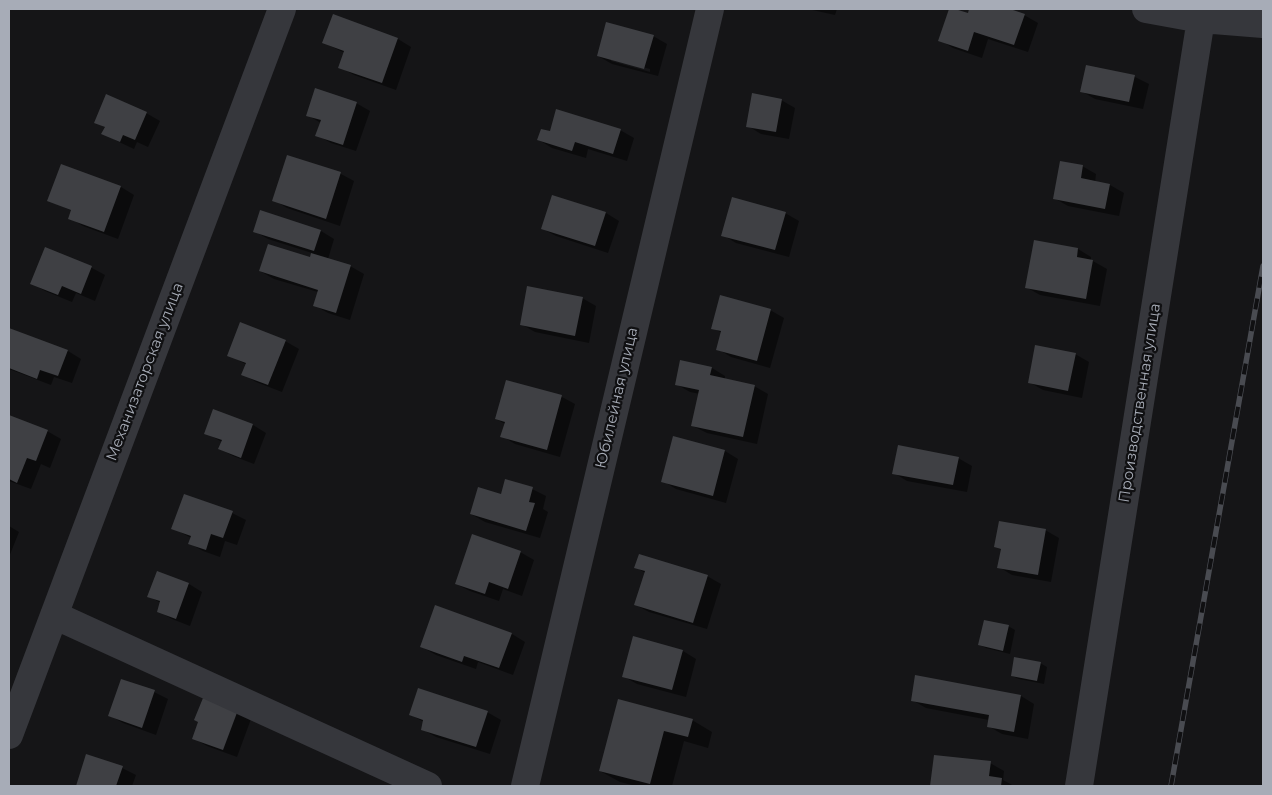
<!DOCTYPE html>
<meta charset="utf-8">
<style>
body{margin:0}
#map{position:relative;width:1272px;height:795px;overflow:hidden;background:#151517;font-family:Montserrat,sans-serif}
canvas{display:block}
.frame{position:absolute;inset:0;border:10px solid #a7acb7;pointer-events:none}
</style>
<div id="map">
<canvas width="1272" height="795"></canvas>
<div class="frame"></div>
</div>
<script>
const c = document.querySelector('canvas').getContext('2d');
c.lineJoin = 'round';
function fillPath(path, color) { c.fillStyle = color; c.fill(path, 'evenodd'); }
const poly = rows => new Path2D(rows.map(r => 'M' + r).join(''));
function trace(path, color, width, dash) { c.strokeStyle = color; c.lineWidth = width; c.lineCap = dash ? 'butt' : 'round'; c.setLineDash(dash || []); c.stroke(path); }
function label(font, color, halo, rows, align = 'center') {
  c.font = font + ' Montserrat,sans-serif'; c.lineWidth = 4.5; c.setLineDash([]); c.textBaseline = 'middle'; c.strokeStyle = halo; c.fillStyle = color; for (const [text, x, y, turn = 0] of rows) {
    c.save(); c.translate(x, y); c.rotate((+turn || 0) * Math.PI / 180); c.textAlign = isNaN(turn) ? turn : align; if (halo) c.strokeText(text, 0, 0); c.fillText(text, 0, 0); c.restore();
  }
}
fillPath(poly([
 [808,9,837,9,835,15],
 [950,9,969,15,971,9,1006,9,1024,15,1038,23,1028,52,988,39,982,58,953,48,940,40],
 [653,36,667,44,658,76,612,64,598,56],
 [611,59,650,69,650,72,611,61],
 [398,39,411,47,396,90,354,75,340,67,345,53,324,43],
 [1087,66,1135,77,1149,84,1143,109,1095,99,1081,91],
 [781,100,795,108,789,139,761,134,748,126],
 [356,103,370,111,356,151,331,143,317,135,321,123,307,115],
 [146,113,160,121,148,147,137,142,134,149,117,141,103,133,106,128,96,122],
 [620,130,634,138,627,161,588,149,586,158,552,148,539,140,550,133],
 [288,156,341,174,354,181,340,226,287,208,274,200],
 [62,165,121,187,134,195,118,239,83,226,70,218,72,211,49,200],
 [1082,166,1096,174,1095,182,1110,185,1124,193,1119,216,1068,206,1054,198],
 [260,212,321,231,334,239,328,259,350,266,364,274,350,320,328,313,314,305,318,292,274,279,260,271,311,258,312,253,268,239,254,231],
 [606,213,619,221,608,253,556,236,543,229],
 [785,213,799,221,789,257,736,243,723,235],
 [46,249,92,268,105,275,95,301,76,293,72,302,45,291,31,283],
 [1078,249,1091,257,1091,260,1107,269,1100,306,1040,295,1026,287],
 [582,298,596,306,589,343,535,332,521,324],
 [770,310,784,318,770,368,731,357,718,349,722,333,713,328],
 [10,329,68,351,81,359,72,383,54,377,51,385,9,369],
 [285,341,299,349,282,392,256,382,243,374,247,365,229,355],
 [1075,354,1089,362,1082,398,1043,390,1029,382],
 [681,361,712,368,725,376,725,380,754,386,768,394,757,444,707,433,693,426,700,394,690,392,676,384],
 [507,381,562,397,575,404,560,457,515,444,502,436,505,424,496,419],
 [214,411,253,425,266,433,254,464,233,456,220,449,222,442,206,433],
 [9,416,47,431,61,439,50,468,41,464,31,489,9,481],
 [725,451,738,459,726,503,676,489,663,481],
 [958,458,972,466,967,492,907,481,894,473],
 [532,489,546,496,543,509,548,512,540,538,485,522,471,514],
 [232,513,246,520,237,545,225,541,220,557,203,551,189,543,191,538,173,528],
 [9,526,19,532,9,557],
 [1045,530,1059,538,1051,582,1012,575,999,567,1002,550,995,547],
 [520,552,534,560,522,596,503,589,499,601,470,591,456,584],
 [636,567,707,576,721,584,707,629,649,612,636,605,645,573],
 [158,572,189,584,202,592,190,626,172,619,158,611,161,603,148,596],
 [436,607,512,634,525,642,513,675,478,662,476,669,436,655,422,647],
 [1008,626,1015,630,1010,654,986,648,980,645],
 [683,651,696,659,686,697,637,684,623,676],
 [1040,663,1047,667,1044,684,1019,679,1012,676],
 [154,692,168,699,156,735,123,723,109,715],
 [1021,696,1034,704,1028,739,1002,734,988,726,989,720,926,708,912,700],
 [203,699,251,719,237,757,207,746,193,738,199,722],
 [619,701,692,720,712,732,708,748,684,741,672,786,636,786,620,782,600,771],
 [487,712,501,720,490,754,436,737,422,729,424,722,411,715],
 [87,756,122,768,136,775,132,786,77,786],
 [936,756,990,763,1004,771,1003,780,1014,786,932,786]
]), '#0007');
fillPath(poly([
 [949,9,955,9,968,13,969,9,1010,9,1025,14,1014,45,974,32,968,51,938,41],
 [333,14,398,38,382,83,338,68,344,51,322,43],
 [606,22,654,35,644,69,597,56],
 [1086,65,1135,75,1129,102,1080,92],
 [315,88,357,102,343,145,315,136,321,120,306,116],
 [752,93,782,99,776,132,746,127],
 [106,94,147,112,135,140,123,135,120,142,101,134,105,127,94,123],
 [556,109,621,129,613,154,575,142,572,151,537,140,541,129,550,131],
 [287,155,341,172,326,219,272,201],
 [1060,161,1083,165,1081,178,1110,184,1105,209,1053,199],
 [61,164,121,186,104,232,68,219,71,210,47,201],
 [552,195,606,212,595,246,541,229],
 [732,197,786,212,775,250,721,236],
 [260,210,321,230,314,251,253,232],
 [1034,240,1078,248,1077,257,1093,260,1086,299,1025,288],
 [268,244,310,257,311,253,351,265,336,313,313,306,318,290,259,271],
 [45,247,92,266,81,294,62,286,58,295,30,284],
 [527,286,583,297,575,336,520,325],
 [720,295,771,309,757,361,716,350,721,331,711,329],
 [240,322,286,340,268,385,241,375,246,363,227,356],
 [9,328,68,350,58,376,40,370,37,379,9,368],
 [1035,345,1076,353,1068,391,1028,383],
 [680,360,712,367,710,375,755,385,743,437,691,426,699,390,675,385],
 [506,380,562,395,547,450,500,437,505,422,495,419],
 [213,409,253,424,241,458,218,449,222,440,204,434],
 [9,415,48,430,36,461,27,458,17,483,9,479],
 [673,436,725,450,713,496,661,482],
 [898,445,959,457,953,485,892,474],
 [505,479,533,487,529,502,535,503,526,531,470,514,478,487,501,494],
 [184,494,233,511,223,538,211,534,206,550,188,544,191,536,171,529],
 [999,521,1046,529,1038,575,997,568,1001,549,994,547],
 [472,534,521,551,508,589,489,582,485,594,455,584],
 [639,554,708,575,693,623,634,605,645,571,634,568],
 [157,571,189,583,176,619,157,612,160,601,147,597],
 [435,605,512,633,499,668,464,656,462,662,420,647],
 [984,620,1009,625,1003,651,978,645],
 [633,636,683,650,672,690,622,677],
 [1014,657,1041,662,1037,681,1011,676],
 [915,675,1021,695,1014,732,987,727,989,715,911,701],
 [121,679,155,690,142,728,108,716],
 [418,688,488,711,476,747,421,730,423,720,409,715],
 [203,698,238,710,223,750,192,739,198,722,194,720],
 [618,699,693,719,688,737,664,731,650,784,599,771],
 [86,754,123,766,116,786,76,786],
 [934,755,991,761,989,776,1002,778,1001,786,930,786]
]), '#3f4044');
trace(poly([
 [1146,9,1201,19,1263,24],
 [54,615,428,786],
 [9,735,282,9],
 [525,786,710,9],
 [1079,786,1201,19]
]), '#36373c', 28);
const rail = poly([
 [1171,786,1263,266]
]);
trace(rail, '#494b51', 5.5);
trace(rail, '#101012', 4, [11]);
label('15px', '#a7acb7', '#101012', [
 ["Механизаторская улица",145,372,-69],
 ["Юбилейная улица",617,398,-77],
 ["Производственная улица",1140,403,-81]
]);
</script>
